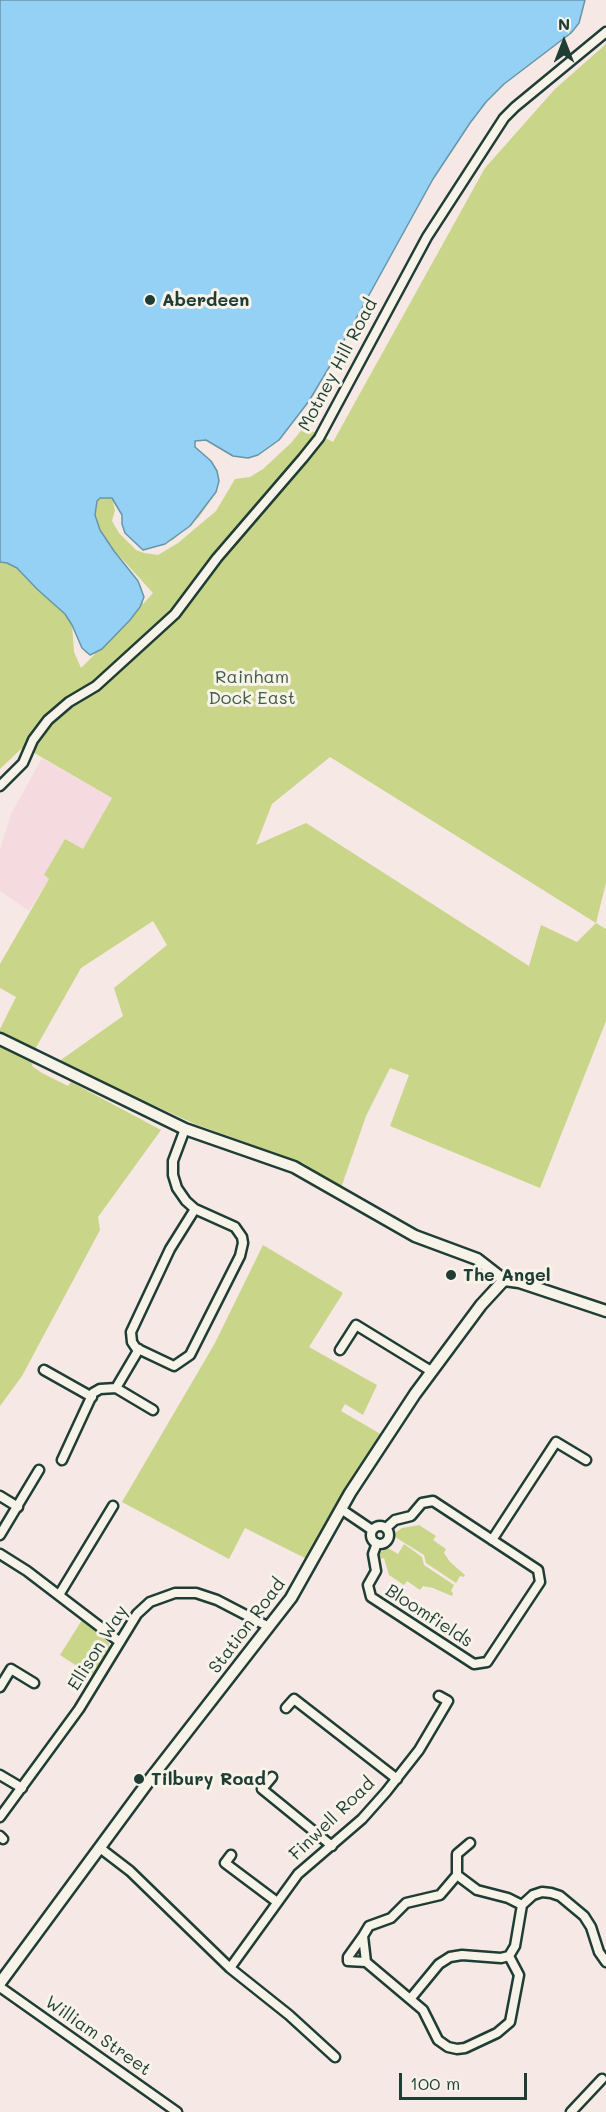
<!DOCTYPE html>
<style>
body{margin:0}
#map{position:relative;width:606px;height:2112px;overflow:hidden;background:#f6e8e4;font-family:Mali,sans-serif}
canvas{display:block}
.north{position:absolute;left:534px;top:12px;width:60px;height:60px;-webkit-text-stroke:4px #f7f3e8;paint-order:stroke;rotate:0deg;font-size:16px;font-weight:700;line-height:24px;text-align:center;color:#1f3d34}
.north::after{content:'';display:block;margin:auto;width:21px;height:27px;background:#1f3d34;clip-path:polygon(50% 0,100% 100%,50% 72%,0 100%)}
.scale{position:absolute;left:399px;top:2073px;width:128px;height:27px;box-sizing:border-box;border:3px solid #1f3d34;border-top:0;padding-left:8px;font-size:18px;line-height:21px;white-space:nowrap;color:#1f3d34;-webkit-text-stroke:4px #f7f3e8;paint-order:stroke}
</style>
<div id="map">
<canvas width="606" height="2112"></canvas>
<div class="north">N</div>
<div class="scale">100 m</div>
</div>
<script>
const c = document.querySelector('canvas').getContext('2d');
c.lineJoin = 'round';
function fillPath(path, color) { c.fillStyle = color; c.fill(path, 'evenodd'); }
const poly = rows => new Path2D(rows.map(r => 'M' + r).join(''));
function trace(path, color, width, dash) { c.strokeStyle = color; c.lineWidth = width; c.lineCap = dash ? 'butt' : 'round'; c.setLineDash(dash || []); c.stroke(path); }
function label(font, color, halo, rows, align = 'center') {
  c.font = font + ' Mali,sans-serif'; c.lineWidth = 6; c.setLineDash([]); c.textBaseline = 'middle'; c.strokeStyle = halo; c.fillStyle = color; for (const [text, x, y, turn = 0] of rows) {
    c.save(); c.translate(x, y); c.rotate((+turn || 0) * Math.PI / 180); c.textAlign = isNaN(turn) ? turn : align; if (halo) c.strokeText(text, 0, 0); c.fillText(text, 0, 0); c.restore();
  }
}
fillPath(poly([
 [42,758,112,798,83,850,65,839,45,876,49,879,29,911,0,891,0,849,11,814]
]), '#f5dbe0');
fillPath(poly([
 [0,0,585,0,579,23,571,33,504,84,486,102,470,123,433,179,331,364,309,401,279,440,258,455,248,458,233,456,206,440,195,441,193,444,211,461,217,471,219,481,216,492,199,517,173,540,143,550,125,533,122,524,122,515,113,502,115,510,112,521,119,533,136,550,144,553,158,555,178,543,216,511,235,479,250,477,263,469,291,443,304,427,333,442,485,168,555,89,606,44,606,883,596,923,606,929,606,1021,540,1188,390,1126,409,1075,390,1068,366,1116,341,1188,303,1163,195,1124,58,1062,123,1016,114,988,167,945,153,921,81,968,34,1051,0,1034,0,1029,16,997,0,988,0,964,49,879,44,875,65,839,83,849,112,798,31,751,21,749,0,769],
 [113,549,153,593,143,604,142,589,138,581],
 [72,624,82,648,86,653,95,654,81,668,74,652],
 [330,757,596,923,577,942,541,925,529,966,306,823,256,845,272,804],
 [0,1047,33,1062,32,1066,42,1073,68,1086,71,1082,161,1130,98,1217,100,1230,22,1376,0,1406],
 [263,1245,343,1293,309,1347,377,1385,363,1415,345,1404,341,1411,384,1436,307,1559,245,1528,229,1559,122,1502,215,1343],
 [419,1525,436,1536,433,1540,446,1549,444,1553,450,1562,465,1575,464,1577,460,1576,456,1583,426,1563,424,1555,395,1537,395,1533,402,1528],
 [404,1544,422,1557,424,1565,454,1585,451,1591,453,1593,452,1596,433,1588,423,1586,420,1590,407,1581,404,1585,389,1575,384,1558,379,1559,379,1553,388,1548,398,1554],
 [82,1620,109,1643,109,1647,92,1676,60,1655]
]), '#c9d588');
const water = poly([
 [0,0,585,0,579,23,571,33,504,84,486,102,470,123,433,179,331,364,309,401,279,440,258,455,248,458,233,456,206,440,195,441,195,447,211,461,217,471,219,481,216,492,190,526,165,544,143,550,125,533,122,524,122,515,112,498,100,498,97,501,95,515,100,530,114,551,138,581,144,597,140,607,130,620,102,649,90,655,82,648,72,625,65,614,37,589,17,568,7,563,0,562,0,0]
]);
fillPath(water, '#95d1f5');
trace(water, '#6696a8', 1.5);
const minor = poly([
 [0,786,23,763,33,740,48,720,69,702,96,686,175,614,217,558,303,458,319,438,427,237,504,118,515,107,606,32],
 [185,1129,173,1161,173,1175,177,1188,186,1201,195,1209,235,1227,242,1237,243,1243,240,1256,190,1355,174,1366,136,1348,132,1342,131,1332,170,1249,195,1209],
 [340,1350,356,1325,431,1371],
 [44,1370,92,1397],
 [116,1388,153,1410],
 [62,1460,93,1393,100,1389,116,1388,139,1349],
 [0,1496,18,1507],
 [341,1509,372,1530],
 '371 1535a9 9 0 1 1 18 0a9 9 0 1 1-18 0Z',
 [0,1535,39,1470],
 [492,1540,556,1442,586,1460],
 [377,1543,373,1554,376,1571,368,1585,371,1597,474,1664,487,1662,540,1582,538,1570,433,1501,422,1503,411,1516,395,1520,386,1528],
 [0,1554,27,1571,120,1642],
 [59,1595,113,1506],
 [0,1687,11,1669,34,1683],
 [286,1708,294,1699,397,1779],
 [0,1775,22,1788],
 [272,1777,262,1789,332,1846],
 [0,1817,79,1709,137,1614,150,1602,175,1593,196,1593,217,1600,269,1627],
 [0,1836,3,1839],
 [100,1848,130,1871,230,1968,289,2015,335,2057],
 [231,1855,225,1863,277,1902],
 [457,1875,457,1854,470,1843],
 [363,1936,348,1957,348,1961,366,1962],
 [509,1956,519,1975,510,2022,497,2033,465,2048,457,2049,448,2047,438,2040,423,2010,366,1962,363,1936,369,1926,391,1918,406,1903,440,1895,457,1875,477,1890,508,1898,522,1905],
 [230,1968,298,1874,362,1819,386,1792,419,1750,448,1701,439,1696],
 [0,1987,177,2112],
 [411,1998,439,1964,450,1957,462,1955,501,1958,509,1956,515,1946,522,1905,533,1895,542,1892,551,1893,560,1896,584,1916,591,1927,599,1952,606,1962],
 [571,2112,602,2079]
]);
const tertiary = poly([
 [504,1280,519,1282,606,1311]
]);
const secondary = poly([
 [0,1039,185,1129,294,1167,415,1236,477,1259,504,1280,481,1305,415,1394,350,1493,291,1598,151,1778,0,1983]
]);
trace(minor, '#1f3d34', 13);
trace(tertiary, '#1f3d34', 15);
trace(secondary, '#1f3d34', 15);
trace(minor, '#f7f3e8', 8);
trace(tertiary, '#f7f3e8', 10);
trace(secondary, '#f7f3e8', 10);
for (const [x, y, r, color] of [
 [150,300,6,"#1f3d34"],
 [451,1275,6,"#1f3d34"],
 [139,1779,6,"#1f3d34"]
]) { const dot = new Path2D(); dot.arc(x, y, r, 0, 2 * Math.PI); c.fillStyle = color; c.fill(dot); trace(dot, '#f7f3e8', 2); }
label('bold 18px', '#1f3d34', '#f7f3e8', [
 ["Aberdeen",162,300],
 ["The Angel",463,1275],
 ["Tilbury Road",151,1779]
], 'left');
label('18px', '#1f3d34', '#f7f3e8', [
 ["Motney Hill Road",338,365,-62],
 ["Bloomfields",429,1616,33],
 ["Station Road",247,1626,-53],
 ["Ellison Way",98,1648,-58],
 ["Finwell Road",332,1819,-44],
 ["William Street",98,2036,35]
]);
label('18px', '#415b45', '#f7f3e8', [
 ["Rainham",252,677],
 ["Dock East",252,698]
]);
</script>
